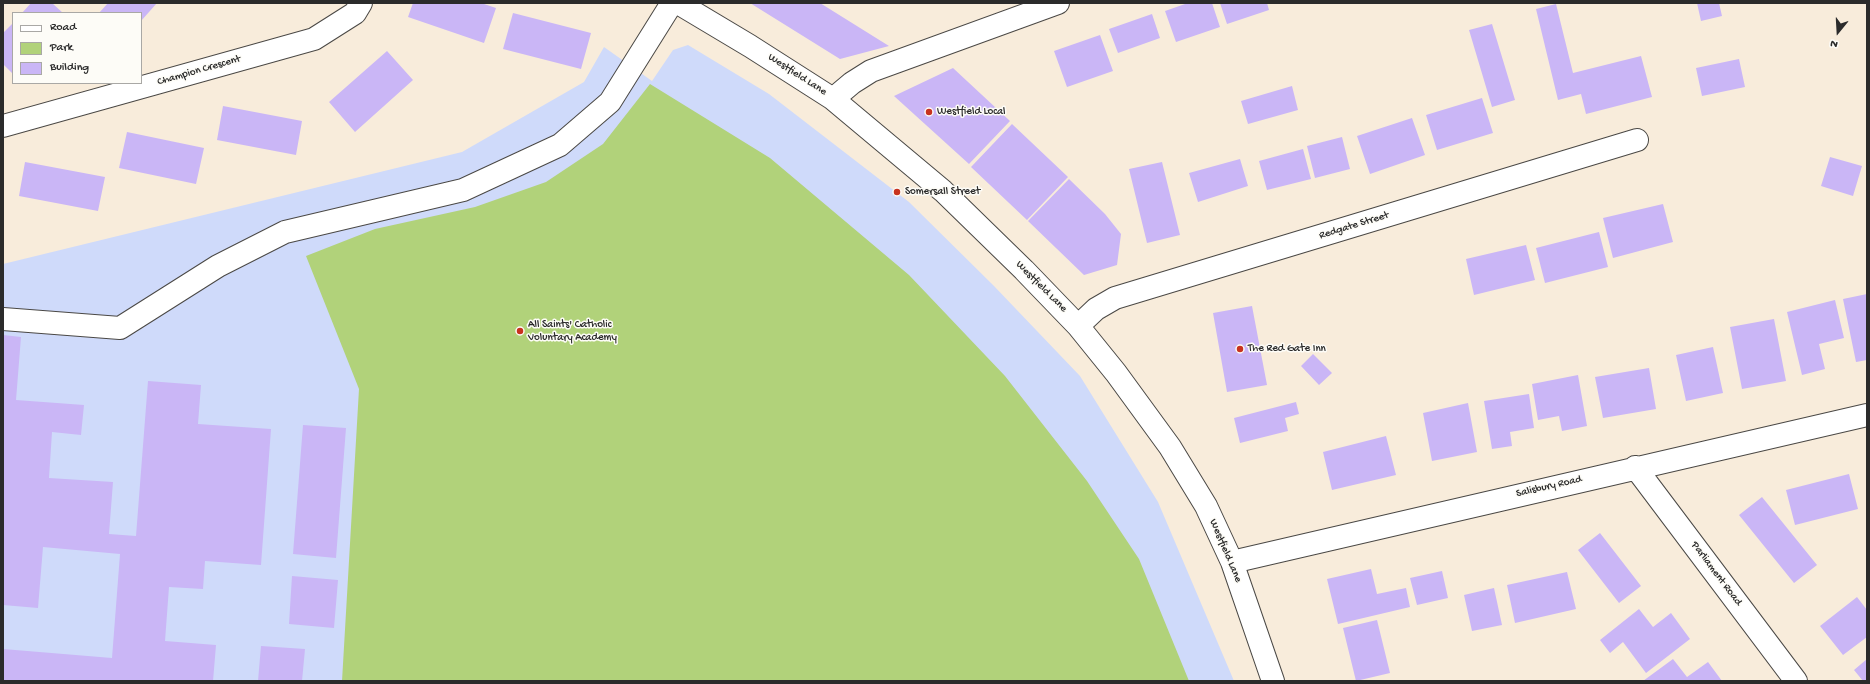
<!DOCTYPE html>
<style>
body{margin:0}
#map{position:relative;width:1870px;height:684px;overflow:hidden;background:#f8ecdb;font-family:"Gochi Hand",sans-serif}
canvas{display:block}
.frame{position:absolute;inset:0;border:4px solid #2b2b2b;pointer-events:none}
.legend{position:absolute;left:12px;top:12px;width:130px;height:72px;box-sizing:border-box;background:#fdfcf7;border:1px solid #a9a8a5;margin:0;padding:5px 7px;list-style:none;font-size:12px;color:#2b2b2b}
.legend li{display:flex;align-items:center;gap:8px;height:20px}
.legend b{width:20px;border:1px solid #a9a8a5}
.north{position:absolute;left:1818px;top:12px;width:40px;height:40px;-webkit-text-stroke:3px #fdfcf7;paint-order:stroke;rotate:198deg;font-size:11px;font-weight:700;line-height:16px;text-align:center;color:#2b2b2b}
.north::after{content:'';display:block;margin:auto;width:14px;height:18px;background:#2b2b2b;clip-path:polygon(50% 0,100% 100%,50% 72%,0 100%)}
</style>
<div id="map">
<canvas width="1870" height="684"></canvas>
<div class="frame"></div>
<ul class="legend">
<li><b style="height:5px;background:#fff"></b>Road</li>
<li><b style="height:11px;background:#b1d27a"></b>Park</li>
<li><b style="height:11px;background:#cab6f6"></b>Building</li>
</ul>
<div class="north">N</div>
</div>
<script>
const c = document.querySelector('canvas').getContext('2d');
c.lineJoin = 'round';
function fillPath(path, color) { c.fillStyle = color; c.fill(path, 'evenodd'); }
const poly = rows => new Path2D(rows.map(r => 'M' + r).join(''));
function trace(path, color, width, dash) { c.strokeStyle = color; c.lineWidth = width; c.lineCap = dash ? 'butt' : 'round'; c.setLineDash(dash || []); c.stroke(path); }
function label(font, color, halo, rows, align = 'center') {
  c.font = font + ' "Gochi Hand",sans-serif'; c.lineWidth = 3; c.setLineDash([]); c.textBaseline = 'middle'; c.strokeStyle = halo; c.fillStyle = color; for (const [text, x, y, turn = 0] of rows) {
    c.save(); c.translate(x, y); c.rotate((+turn || 0) * Math.PI / 180); c.textAlign = isNaN(turn) ? turn : align; if (halo) c.strokeText(text, 0, 0); c.fillText(text, 0, 0); c.restore();
  }
}
fillPath(poly([
 [688,45,769,94,909,202,994,286,1080,376,1158,502,1234,681,3,681,3,264,462,152,584,82,604,47,652,81,673,50]
]), '#cfdafa');
fillPath(poly([
 [650,84,770,158,909,275,1005,376,1087,481,1139,559,1189,681,342,681,359,389,306,256,375,229,475,207,546,182,603,144]
]), '#b1d27a');
fillPath(poly([
 [31,3,52,3,63,13,22,13],
 [108,3,157,3,141,21,141,13,99,13],
 [413,3,481,3,496,8,484,43,408,17],
 [750,3,820,3,889,46,840,59],
 [1188,3,1212,3,1220,27,1176,42,1165,11],
 [1220,3,1267,3,1269,10,1227,24],
 [1697,3,1719,3,1722,16,1701,21],
 [1556,4,1573,73,1641,56,1652,97,1586,114,1581,94,1558,100,1536,9],
 [513,13,591,33,581,69,503,49],
 [1152,14,1160,38,1118,53,1109,29],
 [13,23,13,74,3,64,3,33],
 [1492,24,1515,100,1492,107,1469,30],
 [1100,35,1113,71,1067,87,1054,51],
 [387,51,413,80,355,132,329,102],
 [1739,59,1745,87,1702,96,1696,68],
 [953,68,1010,121,969,164,894,96],
 [1292,86,1298,110,1248,124,1241,101],
 [1482,98,1493,133,1437,150,1426,115],
 [223,106,302,121,296,155,217,140],
 [1412,118,1425,155,1370,174,1357,136],
 [1012,124,1068,177,1027,220,971,167],
 [127,132,204,148,196,184,119,168],
 [1342,137,1350,169,1315,178,1307,146],
 [1303,149,1311,179,1267,190,1259,161],
 [1830,157,1862,166,1853,196,1821,186],
 [1240,159,1248,186,1198,202,1189,173],
 [25,162,105,177,98,211,19,196],
 [1162,162,1180,235,1147,243,1129,169],
 [1069,179,1105,214,1121,234,1117,265,1084,275,1028,221],
 [1663,204,1673,242,1613,258,1603,218],
 [1599,232,1608,267,1545,283,1536,248],
 [1526,245,1535,280,1474,295,1466,259],
 [1867,294,1867,360,1856,362,1843,299],
 [1835,300,1844,338,1819,344,1825,369,1802,375,1787,312],
 [1252,306,1267,385,1227,392,1213,313],
 [1774,319,1786,381,1742,389,1730,327],
 [3,335,21,337,16,400,84,405,81,435,52,432,49,478,113,482,109,534,136,536,148,381,201,385,198,424,271,429,261,565,205,561,203,589,169,587,165,641,216,645,213,681,3,681,3,649,112,658,120,554,43,547,38,608,3,605],
 [1713,347,1723,393,1686,401,1676,355],
 [1313,354,1332,373,1319,385,1301,366],
 [1649,368,1656,409,1603,418,1595,377],
 [1578,375,1587,426,1562,431,1559,416,1538,420,1532,384],
 [1529,394,1534,428,1510,432,1512,446,1492,449,1484,401],
 [1296,402,1299,414,1285,418,1288,431,1240,443,1234,418],
 [1468,403,1477,452,1432,461,1423,413],
 [303,425,346,428,336,558,293,554],
 [1386,436,1396,475,1332,490,1323,452],
 [1849,474,1858,509,1795,525,1786,490],
 [1762,497,1817,565,1794,583,1739,515],
 [1600,533,1641,586,1619,603,1578,550],
 [1371,569,1377,594,1406,588,1410,607,1338,624,1327,579],
 [1442,571,1448,598,1417,605,1410,578],
 [1567,572,1576,609,1515,623,1507,585],
 [292,576,338,580,334,628,289,624],
 [1494,588,1502,625,1472,631,1464,595],
 [1857,597,1867,610,1867,637,1843,655,1820,626],
 [1639,609,1653,627,1671,613,1690,639,1646,673,1623,642,1610,653,1600,640],
 [1377,620,1390,673,1356,681,1343,628],
 [261,646,305,649,302,681,258,681],
 [1673,659,1687,677,1708,662,1722,681,1643,681],
 [1867,659,1867,681,1863,681,1854,670]
]), '#cab6f6');
const minor = poly([
 [678,3,750,46,833,99,943,191,1024,270,1078,326,1116,373,1170,447,1206,506,1232,562,1273,681],
 [833,99,852,83,871,71,1058,3],
 [3,126,314,39,355,13,361,3],
 [3,319,120,328,218,266,285,232,463,190,560,145,610,102,672,3],
 [1078,326,1096,309,1115,298,1637,140],
 [1635,467,1796,681],
 [1232,562,1867,415]
]);
trace(minor, '#4a4845', 24);
trace(minor, '#fff', 22);
for (const [x, y, r, color] of [
 [929,112,4,"#c8321e"],
 [897,192,4,"#c8321e"],
 [520,331,4,"#c8321e"],
 [1240,349,4,"#c8321e"]
]) { const dot = new Path2D(); dot.arc(x, y, r, 0, 2 * Math.PI); c.fillStyle = color; c.fill(dot); trace(dot, '#fdfcf7', 1.5); }
label('11px', '#2b2b2b', '#fdfcf7', [
 ["Champion Crescent",199,71,-16],
 ["Westfield Lane",797,75,33],
 ["Redgate Street",1354,226,-17],
 ["Westfield Lane",1041,287,45],
 ["Salisbury Road",1549,487,-13],
 ["Westfield Lane",1225,551,67],
 ["Parliament Road",1716,574,53]
]);
label('11px', '#2b2b2b', '#fdfcf7', [
 ["Westfield Local",937,112],
 ["Somersall Street",905,192],
 ["All Saints' Catholic",528,325],
 ["Voluntary Academy",528,338],
 ["The Red Gate Inn",1248,349]
], 'left');
</script>
